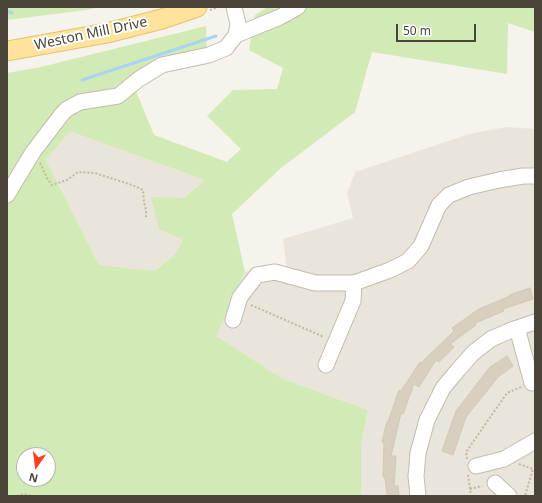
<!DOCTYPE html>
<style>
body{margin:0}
#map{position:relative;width:542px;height:503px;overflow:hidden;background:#f6f3ec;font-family:"Noto Sans",sans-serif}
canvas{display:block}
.frame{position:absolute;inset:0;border:8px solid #4b4439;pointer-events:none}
.north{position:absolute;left:16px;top:447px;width:40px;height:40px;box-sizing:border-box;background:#fff;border:1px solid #b7b4b0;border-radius:50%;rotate:194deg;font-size:11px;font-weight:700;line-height:16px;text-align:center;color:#4b4439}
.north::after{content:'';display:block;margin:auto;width:14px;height:18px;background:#fc3f1d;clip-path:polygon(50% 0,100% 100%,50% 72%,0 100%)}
.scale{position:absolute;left:396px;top:24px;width:80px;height:18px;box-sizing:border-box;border:2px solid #4b4439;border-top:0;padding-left:5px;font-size:12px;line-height:14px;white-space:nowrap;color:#4b4439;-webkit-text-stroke:3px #fff;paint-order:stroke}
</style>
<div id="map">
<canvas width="542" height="503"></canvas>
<div class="frame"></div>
<div class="north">N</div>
<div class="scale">50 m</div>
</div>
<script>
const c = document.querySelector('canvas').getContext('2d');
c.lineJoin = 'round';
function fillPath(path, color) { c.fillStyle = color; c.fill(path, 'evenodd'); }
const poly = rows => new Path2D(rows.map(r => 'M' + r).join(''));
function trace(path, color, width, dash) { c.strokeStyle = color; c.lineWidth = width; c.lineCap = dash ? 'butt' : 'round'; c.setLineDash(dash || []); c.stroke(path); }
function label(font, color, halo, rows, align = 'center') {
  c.font = font + ' "Noto Sans",sans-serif'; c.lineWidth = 4; c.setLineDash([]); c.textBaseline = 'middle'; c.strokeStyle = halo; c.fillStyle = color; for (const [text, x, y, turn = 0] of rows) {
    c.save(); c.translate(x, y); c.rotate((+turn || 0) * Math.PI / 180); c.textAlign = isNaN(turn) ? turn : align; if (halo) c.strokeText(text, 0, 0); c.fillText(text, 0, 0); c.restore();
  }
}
fillPath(poly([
 [506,127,535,129,535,496,361,496,361,446,368,410,283,379,215,336,245,272,260,267,287,272,283,239,353,218,347,193,355,172,469,134],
 [70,130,205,180,184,198,183,240,175,254,155,271,99,265,46,160]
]), '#eae5da');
fillPath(poly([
 [7,7,102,7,86,10,7,20],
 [268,7,535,7,535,32,508,23,507,74,372,52,355,112,281,168,232,214,245,272,216,336,283,379,368,410,361,446,361,496,7,496,7,73,41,67,206,26,207,53,131,79,154,135,227,162,241,149,207,116,233,90,277,89,283,68,249,50,255,15],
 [70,131,205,180,184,198,151,197,159,229,183,240,175,254,155,271,99,265,46,160],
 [24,455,48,455,48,479,24,479]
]), '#d2eab5');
trace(poly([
 [7,11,12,13],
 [82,80,216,36]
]), '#a9d4f2', 3);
const building = poly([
 [530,288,533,299,503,309,504,311,475,323,476,325,450,344,454,347,439,362,436,360,419,387,414,384,403,414,401,413,391,456,396,456,394,486,398,486,399,496,387,496,385,477,383,477,384,443,382,442,387,421,388,422,399,390,401,391,420,362,421,363,454,331,452,328,479,309,510,296,509,295,530,288],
 [507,356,513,366,498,377,466,417,453,455,442,451,456,411,490,367,507,356]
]);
fillPath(building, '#d8cfc1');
trace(building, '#d3c7b4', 1);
const minor = poly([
 [236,35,280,17,298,7],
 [7,195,33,152,62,114,67,109,80,102,118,96,139,79,162,65,209,55,226,48,236,35,238,24,234,7],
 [233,320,240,297,257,275,275,272,315,283,354,283,390,270,408,261,421,246,439,205,449,195,469,187,499,180,523,176,535,176],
 [517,328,532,383],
 [326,365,353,301,354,283],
 [476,466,504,459,535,441],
 [495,483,509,496],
 [418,496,416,476,418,453,427,420,443,388,458,370,473,353,491,339,514,329,535,322]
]);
const major = poly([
 [7,51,107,33,162,19,197,7]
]);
trace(minor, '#c2bbae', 17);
trace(major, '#e6c16a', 21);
trace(poly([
 [210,10,219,7],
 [40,163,47,178,52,185,67,180,78,172,95,173,132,185,143,190,144,202,146,210,146,217],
 [251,305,324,337],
 [467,459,466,452,507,393,521,387],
 [519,464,533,469,525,496],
 [468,475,471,496],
 [470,489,482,486],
 [17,496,23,494,33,496]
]), '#c4b79f', 2, [2, 2]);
trace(minor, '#fff', 15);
trace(major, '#ffe39c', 19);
label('14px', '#4b4439', '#fff', [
 ["Weston Mill Drive",91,34,-12]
]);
</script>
